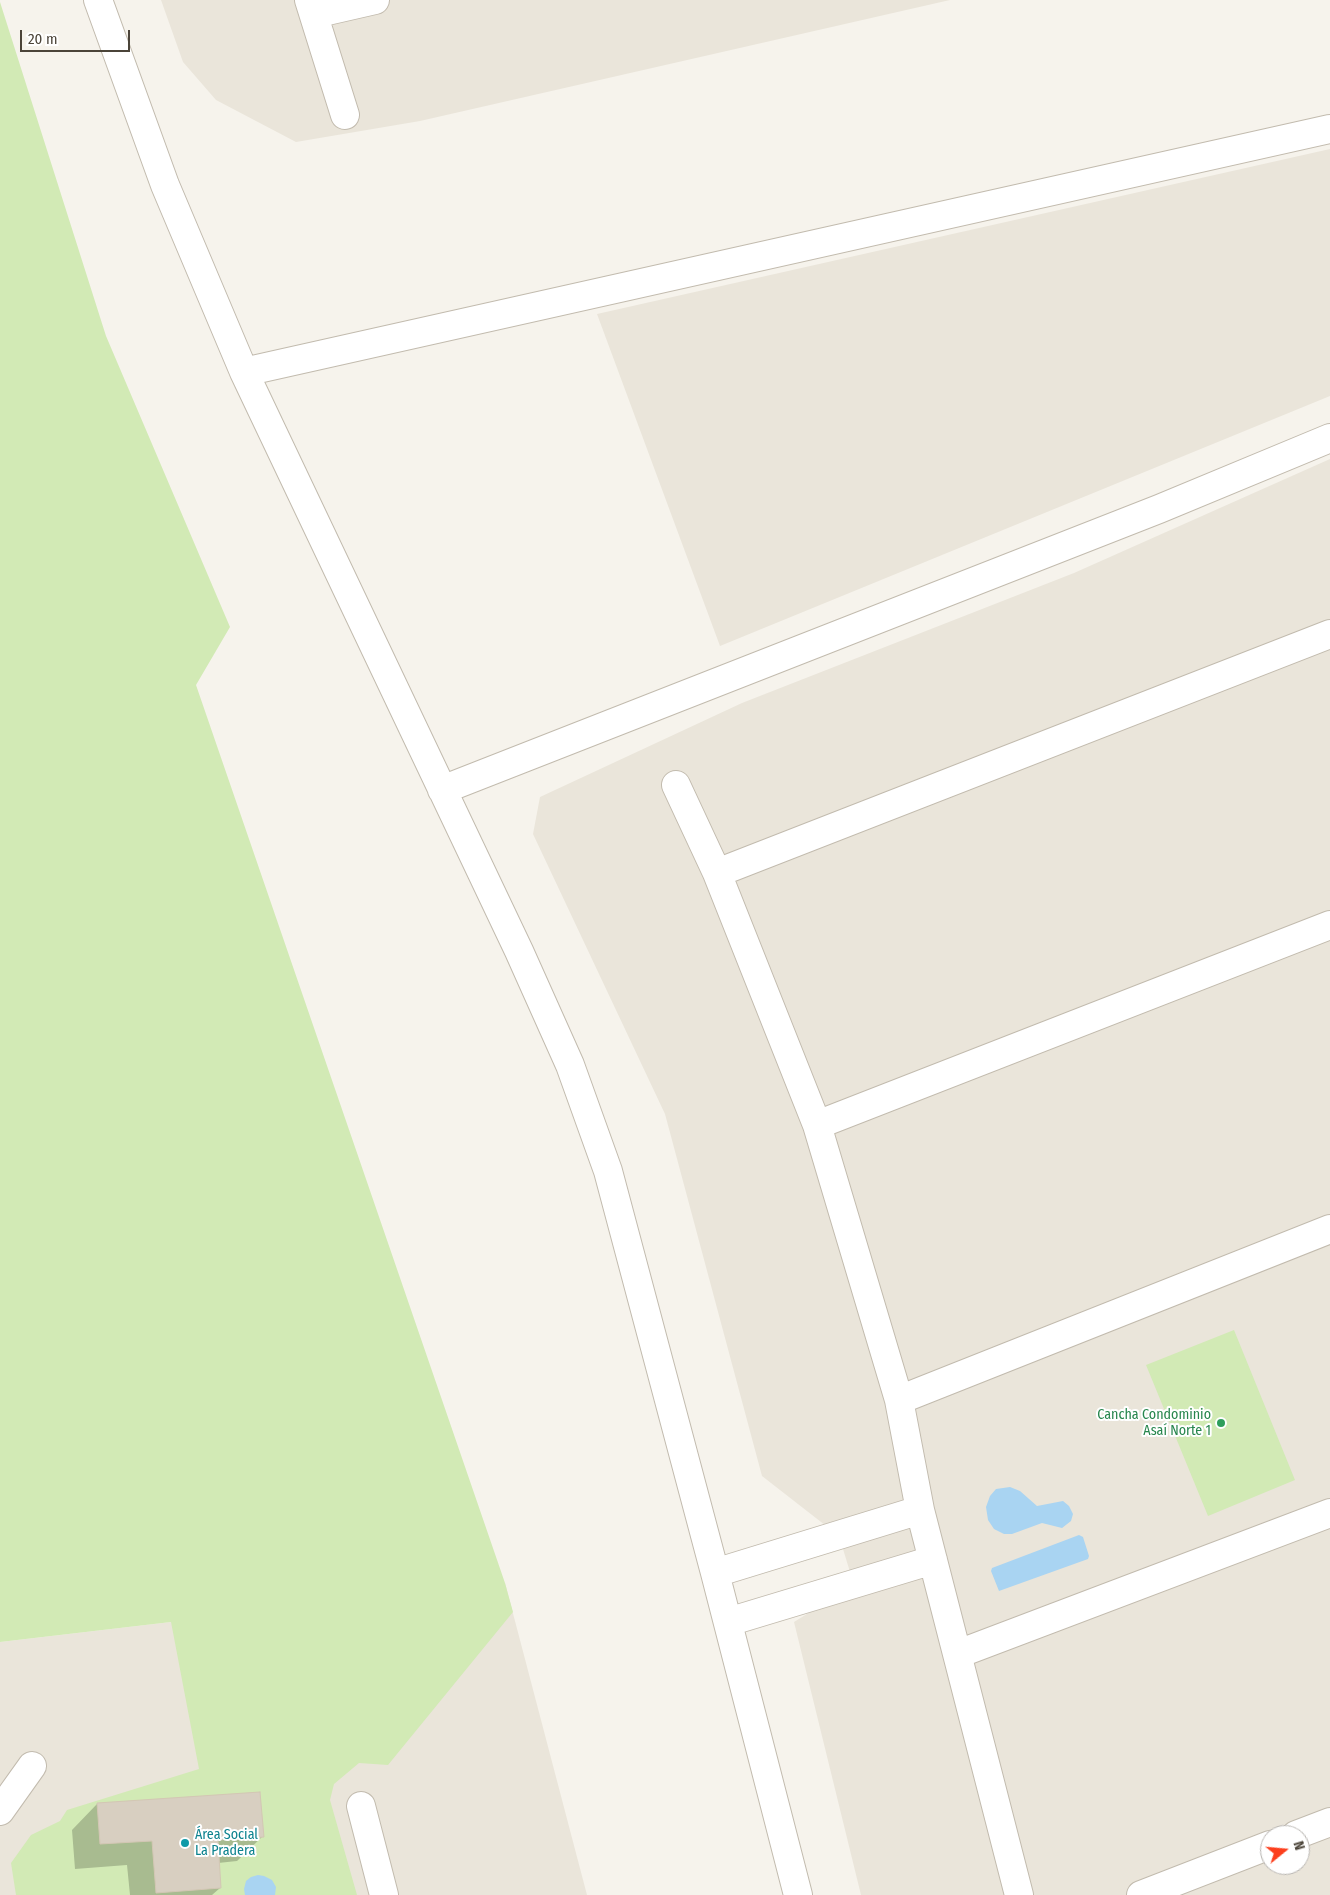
<!DOCTYPE html>
<meta charset="utf-8">
<style>
body{margin:0}
#map{position:relative;width:1330px;height:1895px;overflow:hidden;background:#f6f3ec;font-family:"Fira Sans Condensed",sans-serif}
canvas{display:block}
.north{position:absolute;left:1260px;top:1825px;width:50px;height:50px;box-sizing:border-box;background:#fff;border:1px solid #b7b4b0;border-radius:50%;rotate:73deg;font-size:14px;font-weight:700;line-height:20px;text-align:center;color:#4b4439}
.north::after{content:'';display:block;margin:auto;width:18px;height:22px;background:#fc3f1d;clip-path:polygon(50% 0,100% 100%,50% 72%,0 100%)}
.scale{position:absolute;left:20px;top:30px;width:110px;height:22px;box-sizing:border-box;border:2px solid #4b4439;border-top:0;padding-left:6px;font-size:15px;line-height:18px;white-space:nowrap;color:#4b4439;-webkit-text-stroke:4px #fff;paint-order:stroke}
</style>
<div id="map">
<canvas width="1330" height="1895"></canvas>
<div class="north">N</div>
<div class="scale">20 m</div>
</div>
<script>
const c = document.querySelector('canvas').getContext('2d');
c.lineJoin = 'round';
function fillPath(path, color) { c.fillStyle = color; c.fill(path, 'evenodd'); }
const poly = rows => new Path2D(rows.map(r => 'M' + r).join(''));
function trace(path, color, width, dash) { c.strokeStyle = color; c.lineWidth = width; c.lineCap = dash ? 'butt' : 'round'; c.setLineDash(dash || []); c.stroke(path); }
function label(font, color, halo, rows, align = 'center') {
  c.font = font + ' "Fira Sans Condensed",sans-serif'; c.lineWidth = 4; c.setLineDash([]); c.textBaseline = 'middle'; c.strokeStyle = halo; c.fillStyle = color; for (const [text, x, y, turn = 0] of rows) {
    c.save(); c.translate(x, y); c.rotate((+turn || 0) * Math.PI / 180); c.textAlign = isNaN(turn) ? turn : align; if (halo) c.strokeText(text, 0, 0); c.fillText(text, 0, 0); c.restore();
  }
}
fillPath(poly([
 [161,0,950,0,420,121,296,142,216,100,183,62],
 [1330,149,1330,396,720,646,597,314],
 [1330,459,1330,1895,861,1895,794,1622,854,1585,839,1536,762,1476,665,1114,533,834,540,797,742,703,1074,573],
 [1270,1835,1300,1835,1300,1865,1270,1865],
 [505,1583,587,1895,0,1895,0,1642]
]), '#eae5da');
fillPath(poly([
 [0,2,106,336,230,627,196,685,505,1583,513,1612,388,1765,359,1763,334,1784,330,1800,357,1895,16,1895,11,1863,31,1835,60,1821,67,1810,199,1769,171,1622,0,1642],
 [1234,1330,1295,1480,1208,1516,1146,1365]
]), '#d2eab5');
fillPath(poly([
 [1010,1487,1020,1491,1037,1506,1063,1501,1069,1506,1073,1514,1071,1521,1062,1528,1042,1523,1012,1534,1004,1534,994,1529,988,1520,986,1507,990,1496,996,1489],
 [1079,1535,1083,1537,1089,1556,1088,1559,999,1591,991,1571,992,1568],
 [258,1875,264,1876,272,1880,276,1887,275,1895,245,1895,244,1889,246,1881,251,1877]
]), '#a9d4f2');
fillPath(poly([
 [259,1793,263,1836,237,1861,218,1863,220,1888,212,1895,130,1895,127,1865,75,1869,72,1830,97,1804]
]), '#0003');
const building = poly([
 [260,1792,264,1837,218,1840,221,1888,156,1893,152,1841,100,1844,97,1803,260,1792]
]);
fillPath(building, '#d8cfc1');
trace(building, '#d3c7b4', 1);
const street = poly([
 [98,0,165,185,244,372,519,951,570,1065,608,1171,715,1573,798,1895],
 [309,0,345,115],
 [314,14,375,0],
 [244,372,1330,129],
 [676,785,717,873,817,1125,899,1400,920,1510,1019,1895],
 [442,790,1159,509,1330,438],
 [717,873,1330,634],
 [817,1125,1330,925],
 [899,1400,1330,1229],
 [715,1573,920,1510],
 [728,1622,933,1560],
 [958,1654,1330,1513],
 [361,1806,384,1895],
 [0,1811,32,1766],
 [1296,1835,1330,1822],
 [1141,1895,1270,1845]
]);
trace(street, '#c2bbae', 30);
trace(street, '#fff', 28);
for (const [x, y, r, color] of [
 [1221,1423,5,"#2e9e5b"],
 [185,1843,5,"#0f9aa8"]
]) { const dot = new Path2D(); dot.arc(x, y, r, 0, 2 * Math.PI); c.fillStyle = color; c.fill(dot); trace(dot, '#fff', 2); }
label('14px', '#27864d', '#fff', [
 ["Cancha Condominio",1211,1415],
 ["Asaí Norte 1",1211,1431]
], 'right');
label('14px', '#0d838f', '#fff', [
 ["Área Social",195,1835],
 ["La Pradera",195,1851]
], 'left');
</script>
